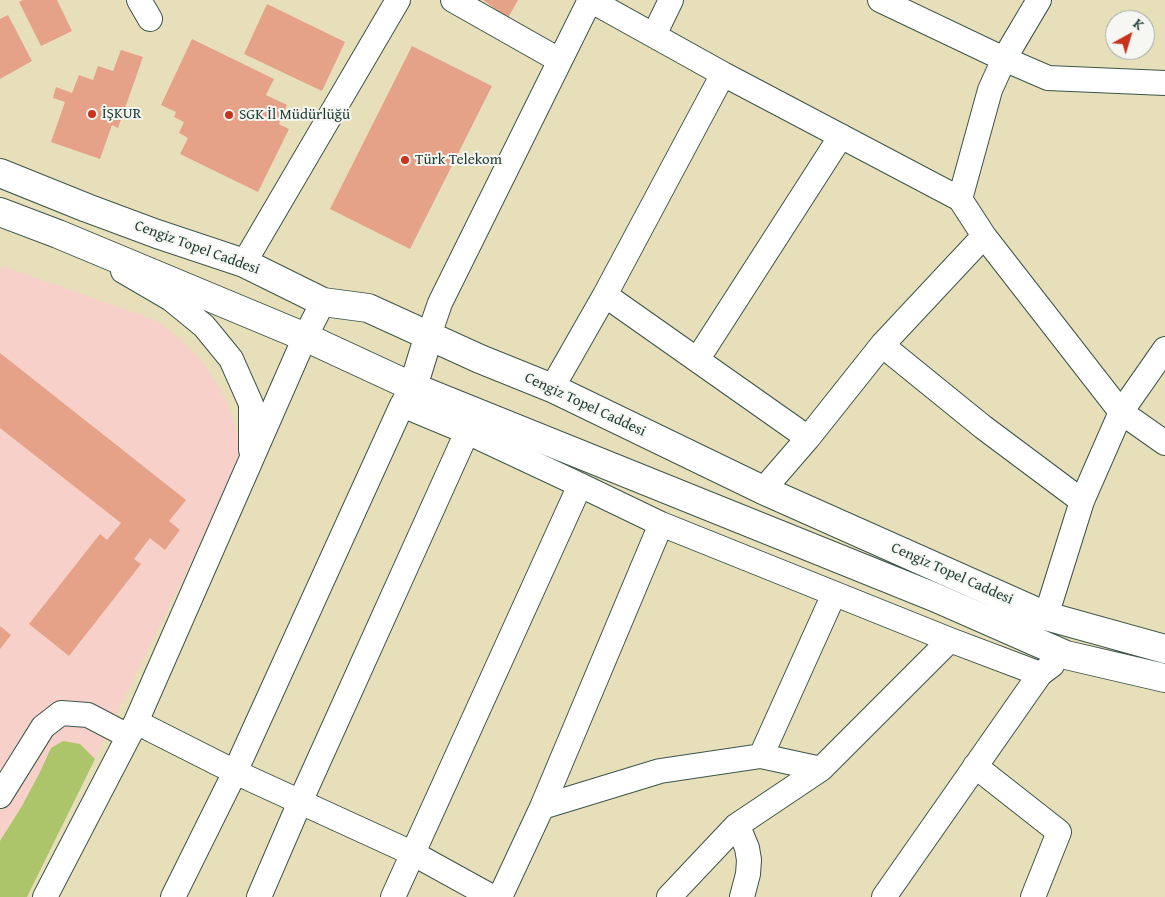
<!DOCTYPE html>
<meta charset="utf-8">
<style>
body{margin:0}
#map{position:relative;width:1165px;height:897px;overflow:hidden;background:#e6dfba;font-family:"Gentium Book Plus",serif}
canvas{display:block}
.north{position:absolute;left:1105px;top:10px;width:50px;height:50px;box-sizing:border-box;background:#f6f6f2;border:1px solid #a0aca6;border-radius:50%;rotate:39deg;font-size:14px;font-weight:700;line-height:20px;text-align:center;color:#1f3d34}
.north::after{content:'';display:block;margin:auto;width:18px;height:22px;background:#c8321e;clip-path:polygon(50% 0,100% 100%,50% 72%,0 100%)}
</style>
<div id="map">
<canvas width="1165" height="897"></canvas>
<div class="north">K</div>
</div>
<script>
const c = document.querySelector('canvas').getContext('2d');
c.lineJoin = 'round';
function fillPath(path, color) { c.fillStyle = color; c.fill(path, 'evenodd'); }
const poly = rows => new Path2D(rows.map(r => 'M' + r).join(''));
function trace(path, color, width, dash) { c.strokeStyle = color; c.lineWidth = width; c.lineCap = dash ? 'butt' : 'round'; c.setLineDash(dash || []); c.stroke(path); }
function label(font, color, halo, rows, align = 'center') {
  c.font = font + ' "Gentium Book Plus",serif'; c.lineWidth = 4; c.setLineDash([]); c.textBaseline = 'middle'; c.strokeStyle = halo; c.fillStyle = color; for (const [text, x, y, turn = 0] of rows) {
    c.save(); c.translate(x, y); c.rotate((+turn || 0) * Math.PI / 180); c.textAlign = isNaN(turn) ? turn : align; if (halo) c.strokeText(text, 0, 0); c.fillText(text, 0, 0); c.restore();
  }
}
fillPath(poly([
 [3,266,158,321,181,340,202,361,221,390,234,420,239,443,237,468,27,897,0,897,0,270]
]), '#f7d0c9');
fillPath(poly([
 [63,741,80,744,95,759,27,897,0,897,0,841,22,806,40,772,51,748]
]), '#adc56a');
fillPath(poly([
 [23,0,57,0,72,31,41,46,19,2],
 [483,0,518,0,508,18],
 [267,4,345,42,322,91,244,54],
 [8,15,32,61,0,79,0,19],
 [192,39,274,79,266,95,287,105,279,124,289,129,258,192,180,154,188,138,179,133,184,122,174,117,176,112,161,105],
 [412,46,492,86,410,249,330,209],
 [121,50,143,57,118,128,112,125,100,159,51,142,65,102,53,98,56,87,72,93,79,75,93,80,98,66,113,71],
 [0,353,186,500,169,521,180,530,165,550,150,538,134,559,141,564,69,656,29,624,100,534,107,540,121,523,0,428],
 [0,626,11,635,0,649]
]), '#e6a288');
const minor = poly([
 [139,0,150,19],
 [453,0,559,60],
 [590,0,723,74,960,199,984,236,1121,412,1165,443],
 [880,0,1004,59,1048,78,1165,83],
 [654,35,671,0],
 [960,199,990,90,1004,59,1039,0],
 [244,263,398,0],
 [123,271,171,299,204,326,231,359,251,404,251,450],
 [605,295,808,438],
 [429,335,440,303,590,0],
 [882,345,983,427,1082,501],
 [697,360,841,136],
 [552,388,605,295,723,74],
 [402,405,467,432,580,485,661,524,950,640,1040,674],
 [763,490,808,438,882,345,984,236],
 [1046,616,1082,501,1121,412,1165,349],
 [136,722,235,772,414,854,492,897],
 [761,756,834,594],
 [975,766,1059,832,1033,897],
 [0,796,43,727,61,713,88,715,128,736],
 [542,807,660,771,761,756,821,769],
 [736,826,742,836,747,848,749,860,748,874,742,897],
 [45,897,136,722,305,337,323,302],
 [173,897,235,772,402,405,409,393],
 [259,897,300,802,467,432],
 [393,897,580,485],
 [500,897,542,807,661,524],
 [669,897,736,826,821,769,950,640],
 [884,897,1040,674,1052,665]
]);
const major = poly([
 [0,173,87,208,157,234,244,263,323,302,368,308,480,359,552,388,763,490,1046,616,1165,649],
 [0,212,58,234,305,337,413,387,934,597,1066,655,1165,678],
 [413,387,429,335]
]);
trace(minor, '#3d5548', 26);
trace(major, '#3d5548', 30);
trace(minor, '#fff', 24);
trace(major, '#fff', 28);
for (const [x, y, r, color] of [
 [92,114,5,"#c8321e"],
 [229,115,5,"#c8321e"],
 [405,160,5,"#c8321e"]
]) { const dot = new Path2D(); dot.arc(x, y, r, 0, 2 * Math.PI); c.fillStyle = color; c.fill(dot); trace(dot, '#f6f6f2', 2); }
label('15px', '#1f3d34', '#f6f6f2', [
 ["İŞKUR",102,114],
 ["SGK İl Müdürlüğü",239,115],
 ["Türk Telekom",415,160]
], 'left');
label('15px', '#1f3d34', '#f6f6f2', [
 ["Cengiz Topel Caddesi",197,248,20],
 ["Cengiz Topel Caddesi",585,405,25],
 ["Cengiz Topel Caddesi",952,574,24]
]);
</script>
